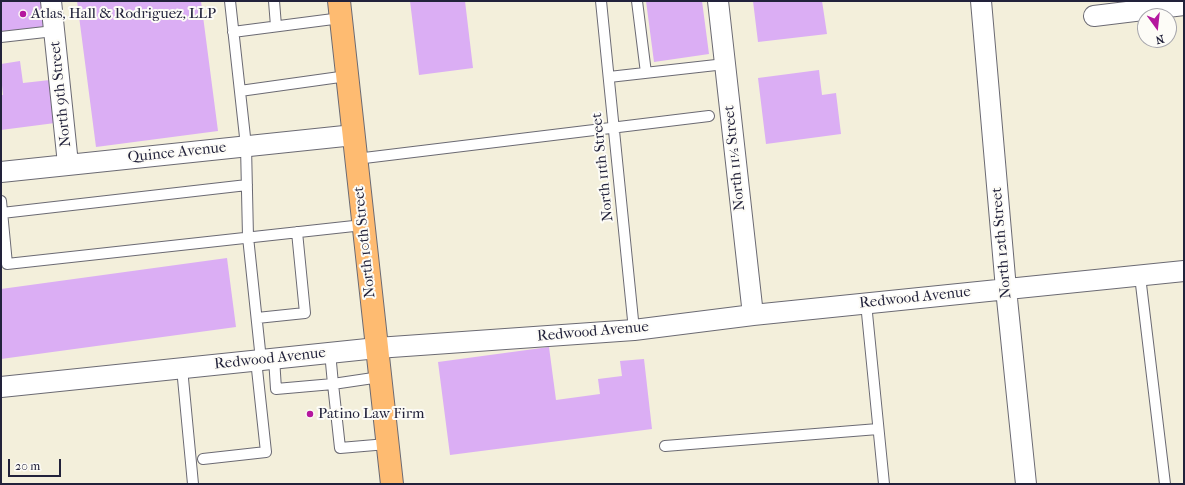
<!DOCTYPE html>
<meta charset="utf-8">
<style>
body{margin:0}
#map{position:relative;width:1185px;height:485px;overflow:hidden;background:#f3efdb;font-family:"IM FELL French Canon",serif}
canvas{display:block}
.frame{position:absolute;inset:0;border:2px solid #22223b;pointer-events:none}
.north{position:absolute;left:1137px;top:8px;width:40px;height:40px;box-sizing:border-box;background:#fdfcf7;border:1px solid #a5a5ac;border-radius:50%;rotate:165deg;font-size:11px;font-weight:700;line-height:16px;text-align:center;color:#22223b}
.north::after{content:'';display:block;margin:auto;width:14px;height:18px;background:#b5179e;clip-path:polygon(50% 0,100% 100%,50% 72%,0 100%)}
.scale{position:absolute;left:8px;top:459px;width:53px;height:18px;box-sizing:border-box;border:2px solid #22223b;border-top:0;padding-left:5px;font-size:12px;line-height:14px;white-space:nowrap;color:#22223b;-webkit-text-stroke:3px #fdfcf7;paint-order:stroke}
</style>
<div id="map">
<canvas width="1185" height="485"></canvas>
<div class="frame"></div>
<div class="north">N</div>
<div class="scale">20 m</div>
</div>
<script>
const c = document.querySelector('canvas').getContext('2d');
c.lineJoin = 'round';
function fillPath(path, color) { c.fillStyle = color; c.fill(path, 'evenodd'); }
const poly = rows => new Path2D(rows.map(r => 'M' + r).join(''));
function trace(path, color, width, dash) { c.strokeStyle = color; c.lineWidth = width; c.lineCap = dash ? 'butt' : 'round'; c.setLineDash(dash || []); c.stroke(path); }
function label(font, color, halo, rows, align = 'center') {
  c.font = font + ' "IM FELL French Canon",serif'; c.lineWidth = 4; c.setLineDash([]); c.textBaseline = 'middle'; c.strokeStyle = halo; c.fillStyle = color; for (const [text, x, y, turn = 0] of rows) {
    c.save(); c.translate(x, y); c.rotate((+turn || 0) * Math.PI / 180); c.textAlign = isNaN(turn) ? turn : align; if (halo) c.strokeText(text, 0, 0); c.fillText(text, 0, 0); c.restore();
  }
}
fillPath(poly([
 [1,1,45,1,47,26,1,32],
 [77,1,201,1,218,131,96,147],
 [410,1,465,1,473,68,419,75],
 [646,1,702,1,709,54,654,62],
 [753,1,822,1,827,34,758,42],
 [20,61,23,83,50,80,55,123,1,130,1,95,3,95,1,76,1,64],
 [819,70,822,95,836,93,841,134,766,144,758,78],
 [227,258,236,327,1,359,1,289],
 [549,347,556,400,600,394,598,379,622,376,620,361,644,359,652,429,450,455,438,362]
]), '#dbaef4');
const lane = poly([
 [230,1,246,146,248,237,261,360],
 [274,1,276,26],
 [601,1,634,330],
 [637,1,646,73],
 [233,32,341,18],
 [1,37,54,31],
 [609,77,725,64],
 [240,91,347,76],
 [356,159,709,116],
 [1,201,7,264,363,225],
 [2,213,247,185],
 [1140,276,1165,484],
 [866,303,884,484],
 [257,318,305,313,297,232],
 [330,352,333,384,380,377],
 [274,358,276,389,333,384,340,448,387,444],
 [182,368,193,484],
 [665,446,878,429],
 [203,459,266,452,256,360]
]);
const street = poly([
 [51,1,68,164],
 [718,1,753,315],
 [981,1,1006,289,1026,484],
 [1094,16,1184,5],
 [1,172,354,135],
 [1,387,377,348,634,330,753,315,1184,271]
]);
const primary = poly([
 [339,1,392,484]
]);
trace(lane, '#6b6a73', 12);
trace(street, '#6b6a73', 22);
trace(primary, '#6b6a73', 24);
trace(lane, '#fff', 10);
trace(street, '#fff', 20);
trace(primary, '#febb71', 22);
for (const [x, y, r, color] of [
 [23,14,4,"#b5179e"],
 [310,414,4,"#b5179e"]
]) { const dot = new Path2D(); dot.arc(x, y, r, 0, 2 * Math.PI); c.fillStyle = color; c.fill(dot); trace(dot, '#fdfcf7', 1.5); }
label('15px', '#22223b', '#fdfcf7', [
 ["Atlas, Hall & Rodriguez, LLP",31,14],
 ["Patino Law Firm",318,414]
], 'left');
label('15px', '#22223b', '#fdfcf7', [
 ["North 9th Street",61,94,-96],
 ["Quince Avenue",177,153,-6],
 ["North 11½ Street",735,158,-96],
 ["North 11th Street",603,167,-96],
 ["North 10th Street",365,242,-96],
 ["North 12th Street",1002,243,-95],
 ["Redwood Avenue",915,298,-6],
 ["Redwood Avenue",593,332,-5],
 ["Redwood Avenue",270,359,-6]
]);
</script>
